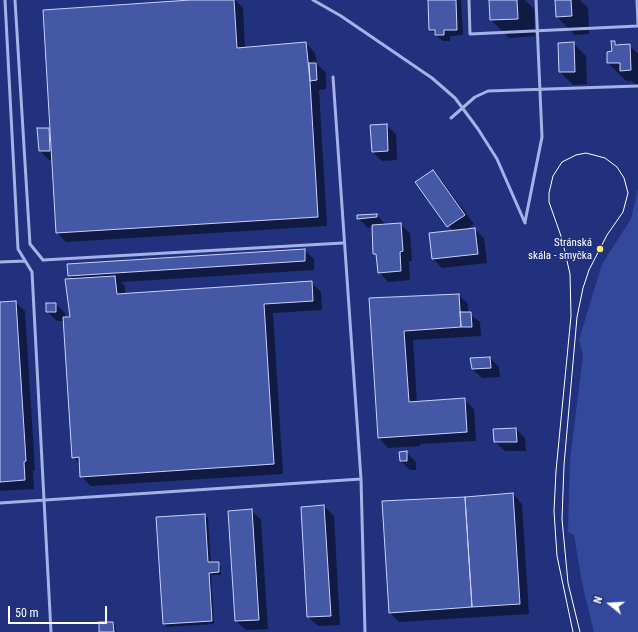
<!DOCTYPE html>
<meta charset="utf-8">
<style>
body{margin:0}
#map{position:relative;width:638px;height:632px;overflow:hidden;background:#21317d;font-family:"Roboto Condensed",sans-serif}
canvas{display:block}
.north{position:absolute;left:590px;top:584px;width:40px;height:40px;-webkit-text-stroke:3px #21317d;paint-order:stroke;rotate:288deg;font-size:11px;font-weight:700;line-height:16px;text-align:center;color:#fff}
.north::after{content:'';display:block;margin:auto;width:14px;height:18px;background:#fff;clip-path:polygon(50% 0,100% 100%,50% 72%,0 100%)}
.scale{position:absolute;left:8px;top:606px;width:99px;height:18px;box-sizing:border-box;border:2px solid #fff;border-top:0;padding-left:5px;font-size:12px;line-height:14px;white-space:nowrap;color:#fff;-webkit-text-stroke:3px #21317d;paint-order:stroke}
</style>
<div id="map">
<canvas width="638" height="632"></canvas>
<div class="north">N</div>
<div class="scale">50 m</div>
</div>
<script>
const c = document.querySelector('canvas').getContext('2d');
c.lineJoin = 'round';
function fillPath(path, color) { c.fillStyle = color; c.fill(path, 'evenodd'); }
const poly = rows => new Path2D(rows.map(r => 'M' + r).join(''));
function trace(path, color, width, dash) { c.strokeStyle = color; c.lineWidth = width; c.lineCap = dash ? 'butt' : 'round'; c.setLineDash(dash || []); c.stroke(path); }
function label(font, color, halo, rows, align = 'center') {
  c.font = font + ' "Roboto Condensed",sans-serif'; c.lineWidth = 3.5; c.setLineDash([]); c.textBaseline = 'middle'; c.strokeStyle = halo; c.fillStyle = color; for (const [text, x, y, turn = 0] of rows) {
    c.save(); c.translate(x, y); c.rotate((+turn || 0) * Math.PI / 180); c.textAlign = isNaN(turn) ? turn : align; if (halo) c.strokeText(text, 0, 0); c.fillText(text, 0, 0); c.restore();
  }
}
fillPath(poly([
 [638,189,638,632,594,632,582,583,574,535,568,532,570,461,583,355,579,340,602,264,631,219]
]), '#34489b');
fillPath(poly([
 [205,0,235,0,243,8,245,49,306,43,315,53,317,64,326,73,326,89,319,90,327,226,66,242,57,233,52,160,49,160,40,151,38,129,50,129],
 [429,0,461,0,463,35,450,36,450,41,443,41,430,30],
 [490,0,525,0,534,9,535,36,509,38,491,20],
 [556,0,580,0,588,8,589,34,575,35,557,17],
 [615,42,619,46,629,45,638,54,638,87,632,81,626,81,608,63,613,52],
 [573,43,586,56,587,84,573,85,560,72,559,44],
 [386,125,396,134,397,160,382,161,373,152],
 [433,172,442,181,474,224,467,229,474,229,484,238,487,263,442,268,433,259,453,231,418,183],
 [377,215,386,225,400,224,410,233,412,261,409,261,410,280,388,282,379,272,378,257,374,253,373,227,368,228,358,218],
 [304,250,314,259,314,270,121,282,125,286,125,294,311,282,321,292,322,310,273,313,283,474,91,486,81,476,80,464,73,457,64,321,57,321,47,312,56,304,65,313,65,318,71,317,73,279,69,276],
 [459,295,468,304,468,313,480,322,481,336,413,340,417,403,465,400,474,409,476,441,420,444,420,446,388,448,379,438,370,299],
 [15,302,25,311,35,470,33,471,34,489,0,491,0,303],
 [490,358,499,367,500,377,482,378,472,369],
 [516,429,525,438,526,451,505,451,495,442],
 [406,452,416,462,416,470,410,470,401,461],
 [513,494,522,504,529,614,399,622,390,613],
 [324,506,334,516,340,625,318,626,308,617,302,507],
 [252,511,261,520,268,629,246,630,236,621,230,512],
 [205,515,208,518,211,563,218,563,221,566,221,575,211,575,214,624,167,627,164,624],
 [113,623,115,625,116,632,100,632]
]), '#0007');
const building = poly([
 [190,0,234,0,237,48,306,42,310,81,318,217,56,233,43,10,190,0],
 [428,0,456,0,457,30,444,30,444,35,435,35,435,30,429,30,428,0],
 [489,0,517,0,518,19,490,20,489,0],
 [555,0,571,0,572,16,556,17,555,0],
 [611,41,615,41,615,45,630,44,631,70,620,71,620,63,607,63,607,52,612,51,611,41],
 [574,42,575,72,559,72,558,43,574,42],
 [309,63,316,63,317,80,310,81,309,63],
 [387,124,388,151,372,152,370,125,387,124],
 [37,128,49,128,50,151,39,151,37,128],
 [433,170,465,215,447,227,415,182,433,170],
 [377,214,377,217,357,219,357,215,377,214],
 [401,223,403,251,400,252,401,271,378,273,376,254,373,254,372,225,401,223],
 [475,228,478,254,432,259,429,233,475,228],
 [305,249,305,261,68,276,67,264,305,249],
 [115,276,117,294,312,281,313,301,264,304,274,464,80,477,79,457,72,458,63,317,70,317,65,279,115,276],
 [459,294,461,327,404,331,409,402,465,398,467,432,378,438,369,298,459,294],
 [16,301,26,461,24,462,25,480,0,482,0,302,16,301],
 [46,303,56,303,56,312,46,312,46,303],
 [460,312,471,312,472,327,461,327,460,312],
 [490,357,491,368,472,369,470,358,490,357],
 [516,428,517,442,494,442,493,429,516,428],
 [407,451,407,461,400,461,399,452,407,451],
 [513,493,520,604,472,607,465,497,513,493],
 [465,497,472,607,389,613,382,501,465,497],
 [324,505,331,616,307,617,301,507,324,505],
 [252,509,259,620,235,621,228,511,252,509],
 [205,514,208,562,219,562,219,572,209,573,212,621,163,624,156,517,205,514],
 [99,622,113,622,114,632,99,632,99,622]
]);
fillPath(building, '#4558a5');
trace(building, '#c8d1f5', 1);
trace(poly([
 [5,0,18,249,32,272,51,632],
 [15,0,30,244,43,260,343,243],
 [313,0,341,16,432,78,455,98,478,129,497,159,525,223],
 [469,0,470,34,638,26],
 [637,0,638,25],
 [333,77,361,479,365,632],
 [451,118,475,97,488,91,638,86],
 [525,222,542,137,536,0],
 [0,262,25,261],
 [0,503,361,479]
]), '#a5b2e7', 3);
trace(poly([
 [573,632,557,556,554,511,556,471,571,316,570,274,562,239,549,202,549,193,553,176,562,162,576,155,586,153,605,158,617,167,624,178,628,193,623,212,607,235,589,270,583,288,577,317,564,465,562,519,568,583,580,632]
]), '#fff', 1);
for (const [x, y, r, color] of [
 [600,249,4,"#f3ef66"]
]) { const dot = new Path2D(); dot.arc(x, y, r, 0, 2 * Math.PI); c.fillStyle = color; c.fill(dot); trace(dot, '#21317d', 1.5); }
label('11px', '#fff', '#21317d', [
 ["Stránská",592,243],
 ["skála - smyčka",592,256]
], 'right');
</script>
